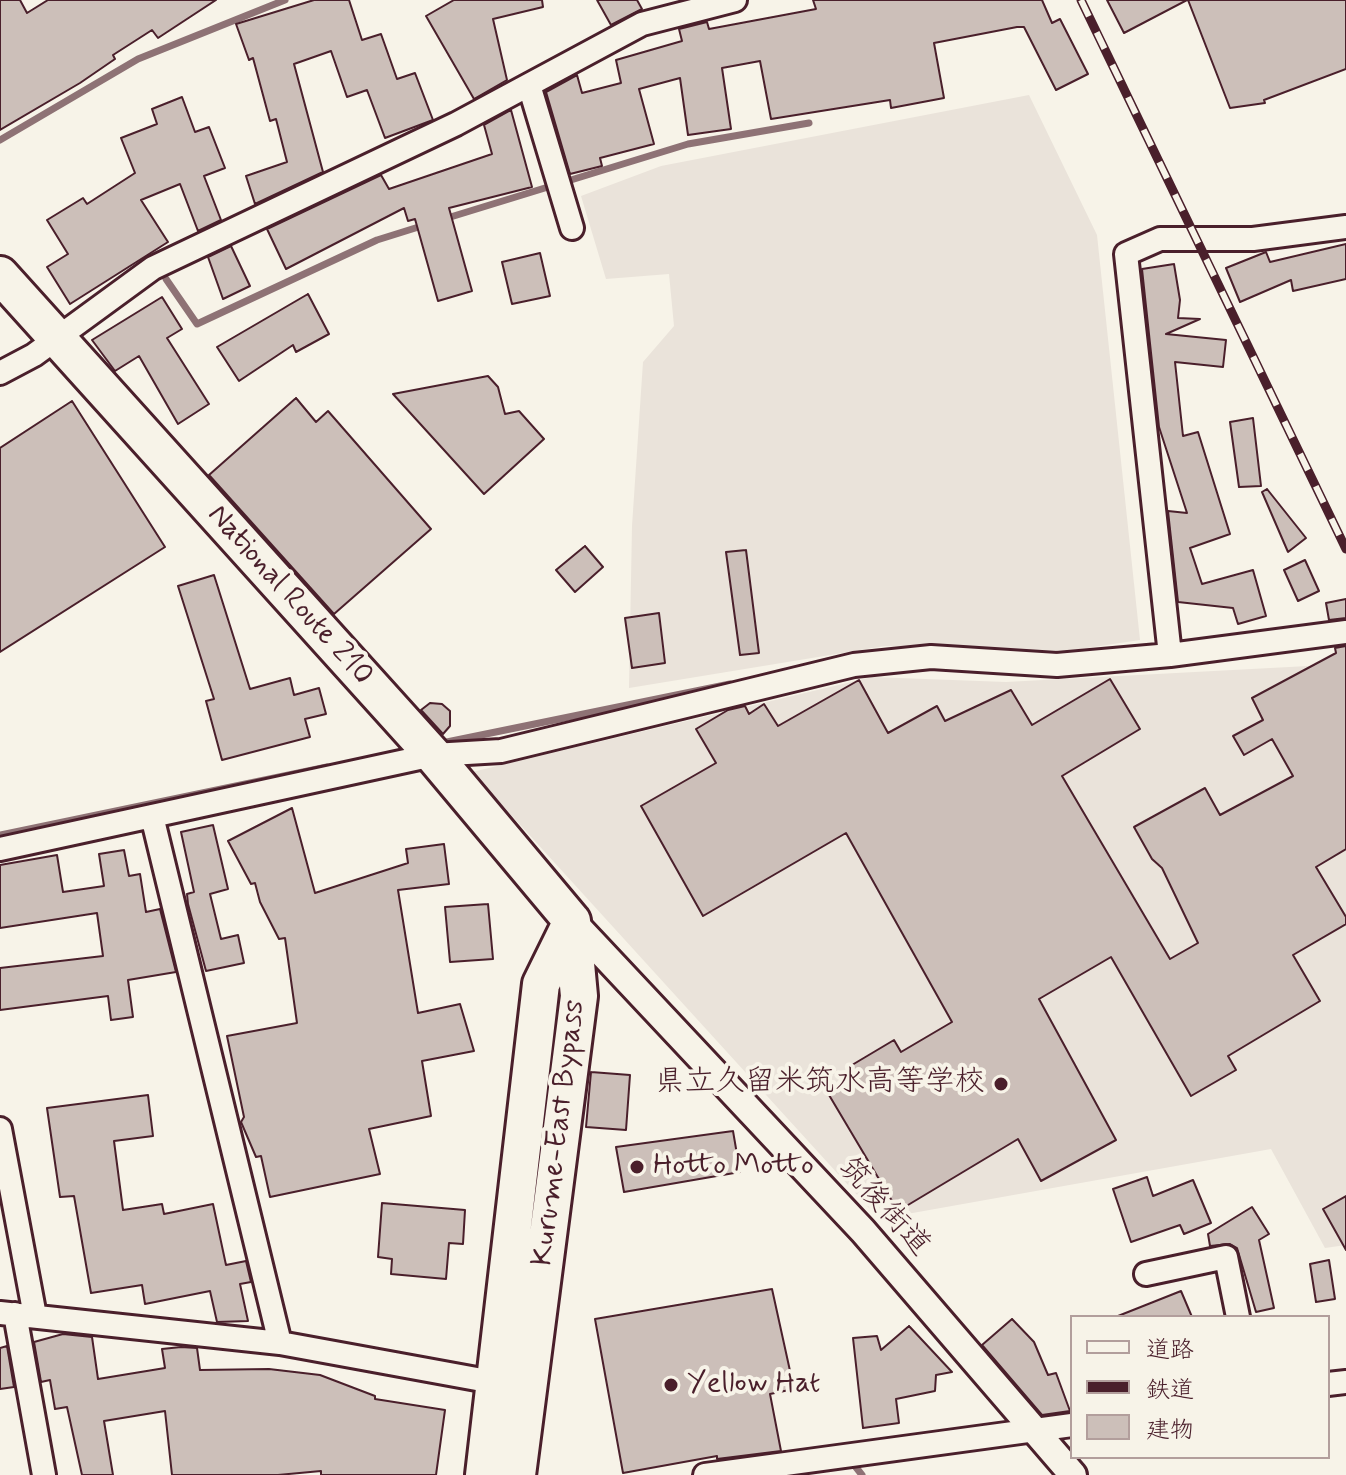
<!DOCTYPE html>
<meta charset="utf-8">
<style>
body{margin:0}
#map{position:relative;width:1346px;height:1475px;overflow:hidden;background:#f7f3e8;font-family:Mynerve,"Klee One",sans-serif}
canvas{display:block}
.legend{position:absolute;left:1070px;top:1315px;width:260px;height:144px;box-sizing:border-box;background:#f7f3e8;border:2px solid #b29e9c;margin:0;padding:10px 14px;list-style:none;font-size:24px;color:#4a1f2b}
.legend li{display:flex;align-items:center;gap:16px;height:40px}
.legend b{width:40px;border:2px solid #b29e9c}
</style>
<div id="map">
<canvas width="1346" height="1475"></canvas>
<ul class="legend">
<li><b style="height:10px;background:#f7f3e8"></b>道路</li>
<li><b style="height:10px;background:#4a1f2b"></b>鉄道</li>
<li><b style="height:22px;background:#ccbfb9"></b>建物</li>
</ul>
</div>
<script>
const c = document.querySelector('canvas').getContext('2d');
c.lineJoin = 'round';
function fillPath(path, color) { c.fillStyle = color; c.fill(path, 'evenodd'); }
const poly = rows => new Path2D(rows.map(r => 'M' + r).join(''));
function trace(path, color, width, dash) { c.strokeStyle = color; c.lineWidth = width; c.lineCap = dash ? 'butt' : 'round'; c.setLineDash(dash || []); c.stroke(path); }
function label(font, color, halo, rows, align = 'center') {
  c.font = font + ' Mynerve,"Klee One",sans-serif'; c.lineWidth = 8; c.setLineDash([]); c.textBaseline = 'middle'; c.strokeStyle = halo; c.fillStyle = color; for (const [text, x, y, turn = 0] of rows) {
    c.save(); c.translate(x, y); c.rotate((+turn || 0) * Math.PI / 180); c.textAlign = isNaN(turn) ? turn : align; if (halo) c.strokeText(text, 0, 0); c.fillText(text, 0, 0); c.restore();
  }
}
fillPath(poly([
 [1029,95,1097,235,1140,640,1067,651,885,646,629,688,632,526,643,362,674,326,669,274,606,279,581,196,661,166],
 [1346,664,1346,1245,1325,1248,1271,1149,879,1219,472,772,872,677,1006,682]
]), '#eae3da');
trace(poly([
 [0,140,138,59,285,0],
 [444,219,688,144,809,123],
 [166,279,197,324,377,240,425,225],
 [437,744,730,684],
 [0,835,327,767],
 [851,1461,862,1475]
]), '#8e7275', 7);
const building = poly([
 [0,0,20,0,27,13,48,0,216,0,158,38,152,30,113,55,115,59,80,83,0,130,0,0],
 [314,0,349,0,362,40,381,34,397,79,415,73,433,120,385,138,367,90,347,97,331,51,294,64,323,172,255,204,246,176,287,162,276,119,270,121,253,58,249,60,236,24,314,0],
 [454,0,542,0,543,7,493,19,507,80,474,99,426,16,454,0],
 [597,0,637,0,642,9,611,25,597,0],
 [813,0,1042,0,1052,23,1060,19,1088,74,1056,90,1024,27,1017,27,934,43,944,98,891,108,890,100,771,119,760,61,722,68,731,129,688,135,680,78,639,89,654,144,600,158,602,166,570,174,546,92,577,75,582,93,621,83,616,60,682,41,679,29,707,22,709,29,816,9,813,0],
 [1107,0,1187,0,1124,33,1107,0],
 [1188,0,1346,0,1346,69,1264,100,1265,103,1230,108,1188,0],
 [182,97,195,132,209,127,225,168,204,176,221,220,198,231,180,184,141,200,168,242,70,304,47,267,68,254,47,220,83,198,87,204,135,173,121,138,157,124,152,109,182,97],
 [511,110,532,187,449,208,472,291,438,301,415,219,408,221,404,208,286,269,267,229,381,175,389,189,492,154,484,125,511,110],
 [1346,244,1346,279,1293,291,1291,280,1240,302,1226,268,1266,252,1270,262,1346,244],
 [231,246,250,286,223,299,208,257,231,246],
 [540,253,550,296,512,304,502,262,540,253],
 [1174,264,1180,300,1178,318,1200,319,1166,334,1226,340,1223,367,1175,362,1183,436,1198,432,1230,534,1190,548,1202,584,1253,570,1266,616,1238,624,1233,608,1178,602,1168,511,1187,513,1159,427,1142,269,1174,264],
 [308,294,329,334,296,352,293,345,239,381,217,347,308,294],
 [162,297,182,329,167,338,209,404,178,424,139,356,115,371,92,340,162,297],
 [488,376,498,387,505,414,519,411,544,439,484,494,393,394,488,376],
 [296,398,316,422,328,411,431,529,334,614,209,475,296,398],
 [72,401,165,547,0,652,0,448,72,401],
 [1253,418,1261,486,1239,487,1230,422,1253,418],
 [1267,489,1306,538,1288,552,1262,492,1267,489],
 [585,546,603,567,575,592,556,570,585,546],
 [746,550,759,653,740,655,726,552,746,550],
 [1305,560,1319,591,1298,601,1284,570,1305,560],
 [214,575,250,689,290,678,294,695,319,688,326,714,305,719,310,737,222,760,206,701,214,699,178,586,214,575],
 [1346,599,1346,618,1329,620,1326,603,1346,599],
 [659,613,665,663,632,668,625,618,659,613],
 [1346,646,1346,849,1316,867,1346,917,1346,924,1293,955,1320,1001,1228,1056,1236,1070,1191,1096,1111,957,1039,999,1116,1140,1041,1181,1018,1139,898,1211,829,1095,859,1078,852,1065,894,1040,901,1052,952,1022,846,833,703,916,641,806,716,763,696,729,728,710,745,706,749,714,764,704,778,726,859,680,888,733,937,706,945,721,1011,690,1032,725,1110,679,1140,729,1062,776,1170,959,1198,943,1162,868,1152,859,1134,827,1205,788,1220,815,1293,776,1272,739,1244,755,1233,736,1263,720,1252,698,1336,653,1335,648,1346,646],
 [430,703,442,704,450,711,450,726,443,734,421,710,430,703],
 [292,808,315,893,408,863,406,849,444,844,449,884,398,890,418,1013,460,1004,474,1051,422,1061,431,1116,369,1129,380,1174,270,1197,261,1156,256,1157,241,1122,244,1117,227,1036,297,1023,285,938,279,939,260,902,255,883,251,884,228,841,292,808],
 [213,825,228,889,210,894,221,939,238,935,244,963,206,971,188,904,187,894,194,892,181,832,213,825],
 [124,850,129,876,140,874,146,912,160,909,176,972,128,980,133,1017,111,1020,108,996,0,1010,0,968,103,956,97,913,0,928,0,865,57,855,63,892,104,886,99,854,124,850],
 [488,904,493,959,450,962,445,907,488,904],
 [591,1072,630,1075,626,1130,586,1127,591,1072],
 [148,1095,153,1136,114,1141,123,1210,162,1204,164,1214,213,1204,226,1265,246,1261,251,1282,240,1284,248,1321,217,1322,210,1291,145,1304,142,1285,91,1293,74,1196,60,1197,47,1108,148,1095],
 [733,1131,740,1172,624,1192,616,1147,733,1131],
 [1147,1177,1153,1196,1193,1180,1211,1223,1184,1234,1180,1225,1131,1242,1113,1189,1147,1177],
 [1346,1196,1346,1250,1323,1209,1346,1196],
 [382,1203,465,1210,463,1244,449,1243,446,1279,391,1274,392,1259,378,1257,382,1203],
 [1252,1207,1269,1234,1259,1240,1274,1308,1256,1312,1237,1248,1230,1244,1210,1246,1208,1234,1252,1207],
 [1329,1260,1335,1299,1316,1302,1310,1264,1329,1260],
 [772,1289,794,1389,770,1394,781,1451,717,1459,717,1456,623,1473,595,1319,772,1289],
 [1181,1291,1192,1317,1118,1317,1118,1316,1181,1291],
 [1012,1319,1034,1342,1048,1375,1056,1373,1070,1411,1042,1415,982,1345,1012,1319],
 [909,1326,952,1372,936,1375,935,1391,896,1399,899,1423,863,1428,853,1338,877,1336,881,1350,909,1326],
 [63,1334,92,1337,98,1379,165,1368,162,1349,181,1347,197,1348,200,1370,269,1369,320,1375,375,1396,375,1399,445,1410,436,1475,321,1475,321,1471,278,1475,172,1475,165,1411,104,1421,113,1475,82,1475,67,1407,55,1409,50,1380,41,1382,34,1342,63,1334],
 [7,1346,14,1387,0,1389,0,1348,7,1346]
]);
fillPath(building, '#ccbfb9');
trace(building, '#4a1f2b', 2);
const minor = poly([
 [529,85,572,228],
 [0,373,34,355,153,268,456,124,642,24,735,0],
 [1170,655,1126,254,1160,239,1253,239,1346,227],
 [152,816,280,1343],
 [0,849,433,755,501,751,854,665,931,657,1057,665,1170,655,1346,632],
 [0,1129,35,1316],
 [1146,1274,1226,1257,1238,1317],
 [0,1313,280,1343,504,1384],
 [15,1314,44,1475],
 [1328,1384,1346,1382],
 [705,1475,1072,1425]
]);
const tertiary = poly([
 [572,921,863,1231,1073,1475]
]);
const trunk = poly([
 [0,275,433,755,572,921],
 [484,1475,541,984,572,921],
 [517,1475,579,996,572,921]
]);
trace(minor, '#4a1f2b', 28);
trace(tertiary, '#4a1f2b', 32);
trace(trunk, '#4a1f2b', 42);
trace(minor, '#f7f3e8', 22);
trace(tertiary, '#f7f3e8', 26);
trace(trunk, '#f7f3e8', 36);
const rail = poly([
 [1081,0,1346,549]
]);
trace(rail, '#4a1f2b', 9);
trace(rail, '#f7f3e8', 6, [18]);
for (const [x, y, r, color] of [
 [1001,1084,8,"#4a1f2b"],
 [637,1167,8,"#4a1f2b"],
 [671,1385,8,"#4a1f2b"]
]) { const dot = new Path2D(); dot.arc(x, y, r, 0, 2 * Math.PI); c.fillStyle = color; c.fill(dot); trace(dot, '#f7f3e8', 3); }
label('30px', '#4a1f2b', '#f7f3e8', [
 ["National Route 210",289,596,48],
 ["Kurume-East Bypass",560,1133,-83],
 ["筑後街道",883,1208,48]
]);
label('30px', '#4a1f2b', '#f7f3e8', [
 ["県立久留米筑水高等学校",985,1084,"right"],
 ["Hotto Motto",653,1167],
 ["Yellow Hat",687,1385]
], 'left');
</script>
